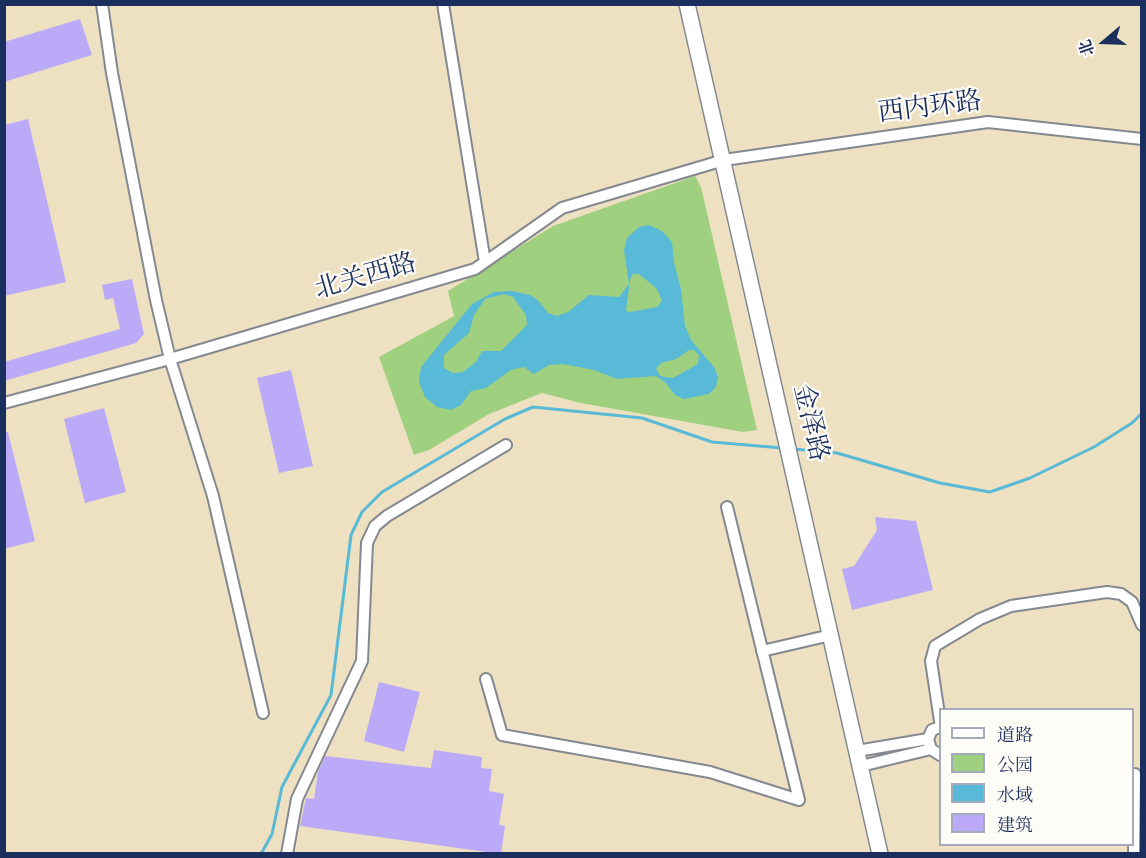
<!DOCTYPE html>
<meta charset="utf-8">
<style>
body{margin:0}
#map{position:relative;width:1146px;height:858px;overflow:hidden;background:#eee1c2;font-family:"IM FELL Double Pica","Noto Serif SC",serif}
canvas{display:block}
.frame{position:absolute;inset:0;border:6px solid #1b2f5e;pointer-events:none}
.legend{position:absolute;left:939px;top:708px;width:195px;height:138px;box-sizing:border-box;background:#fdfcf7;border:2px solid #a3aaba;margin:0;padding:8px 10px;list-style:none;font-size:18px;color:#1b2f5e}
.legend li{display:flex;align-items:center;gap:12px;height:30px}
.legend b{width:30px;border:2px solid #a3aaba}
.north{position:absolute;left:1074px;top:12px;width:60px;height:60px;-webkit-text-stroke:4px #fdfcf7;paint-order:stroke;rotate:251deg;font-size:16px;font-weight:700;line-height:24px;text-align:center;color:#1b2f5e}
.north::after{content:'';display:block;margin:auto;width:21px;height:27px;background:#1b2f5e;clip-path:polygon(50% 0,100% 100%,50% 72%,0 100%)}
</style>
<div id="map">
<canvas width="1146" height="858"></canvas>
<div class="frame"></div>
<ul class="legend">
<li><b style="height:8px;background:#fff"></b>道路</li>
<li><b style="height:16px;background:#9fd07f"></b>公园</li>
<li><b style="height:16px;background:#58bad6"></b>水域</li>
<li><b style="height:16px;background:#baaaf8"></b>建筑</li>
</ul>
<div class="north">北</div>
</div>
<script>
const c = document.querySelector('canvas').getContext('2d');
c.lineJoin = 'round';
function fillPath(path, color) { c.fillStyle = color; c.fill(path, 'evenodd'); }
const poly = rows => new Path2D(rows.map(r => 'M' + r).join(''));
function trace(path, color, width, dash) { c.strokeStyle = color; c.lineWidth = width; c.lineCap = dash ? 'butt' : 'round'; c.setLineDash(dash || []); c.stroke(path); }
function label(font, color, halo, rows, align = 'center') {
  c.font = font + ' "IM FELL Double Pica","Noto Serif SC",serif'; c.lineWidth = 4.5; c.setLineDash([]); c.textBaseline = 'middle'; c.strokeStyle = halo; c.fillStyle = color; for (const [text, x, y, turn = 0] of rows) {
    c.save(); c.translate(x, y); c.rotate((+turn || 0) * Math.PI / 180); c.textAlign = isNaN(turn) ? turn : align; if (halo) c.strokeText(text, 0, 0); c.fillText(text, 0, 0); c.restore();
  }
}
fillPath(poly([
 [695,176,701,187,757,430,743,432,581,403,542,393,489,414,429,450,414,455,379,357,454,316,448,291,553,226]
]), '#9fd07f');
fillPath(poly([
 [649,225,662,231,672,242,674,263,681,289,685,326,691,340,714,367,718,377,716,387,709,394,684,399,675,395,665,382,656,376,617,379,594,370,563,364,549,365,534,374,524,367,511,370,486,388,471,391,461,405,451,410,437,407,425,397,419,382,421,367,472,304,494,292,512,291,530,295,539,301,548,313,557,316,568,312,589,295,619,297,629,284,624,250,627,238,639,227],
 [633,274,639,274,657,289,662,301,657,307,630,312,626,311,630,279],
 [504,294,513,297,526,315,527,325,501,351,482,351,476,362,463,372,453,373,444,368,444,355,469,333,474,315,485,299],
 [689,350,694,350,699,355,698,364,673,378,660,376,656,369,661,363,676,359]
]), '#58bad6');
trace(poly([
 [794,449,837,453,940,483,990,492,1030,478,1094,447,1132,423,1142,413],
 [261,854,272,834,282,787,331,695,351,535,362,512,382,492,505,419,533,407,642,418,712,442,782,448]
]), '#58bad6', 3);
fillPath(poly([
 [80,19,92,55,4,82,4,42],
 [28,119,66,282,4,296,4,125],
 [132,279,144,334,136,343,4,381,4,362,120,329,113,298,105,300,102,285],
 [291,370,313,466,279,473,257,378],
 [104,408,126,492,85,503,64,419],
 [4,432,8,432,35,541,4,549],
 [875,517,916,521,933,590,852,610,842,569,854,566,877,530],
 [379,682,420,692,404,752,364,741],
 [434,750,482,757,481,768,492,769,489,791,504,794,499,825,505,826,501,854,300,826,306,798,314,799,318,772,325,756,431,768]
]), '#baaaf8');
const minor = poly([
 [102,4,112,73,156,300,170,359,213,496,263,713],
 [443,4,485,262],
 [4,403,170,359,475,269,562,208,724,160,988,122,1142,139],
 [727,507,799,800],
 [762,651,831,635],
 [486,679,502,735,710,772,799,800],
 [940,721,931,661,935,646,980,619,1011,606,1107,592,1121,594,1132,602,1142,625],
 [940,727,932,730,928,739,931,749,940,755],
 [857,751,928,739],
 [861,766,931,749],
 [287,854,297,799,362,661,367,543,375,526,387,516,506,445],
 [1134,854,1135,774]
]);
const secondary = poly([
 [687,4,880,854]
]);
trace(minor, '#848890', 14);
trace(secondary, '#848890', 18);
trace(minor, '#fff', 10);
trace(secondary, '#fff', 15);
label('26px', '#1b2f5e', '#fdfcf7', [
 ["西内环路",930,109,-7],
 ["北关西路",366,278,-16],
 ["金泽路",809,423,77]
]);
</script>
